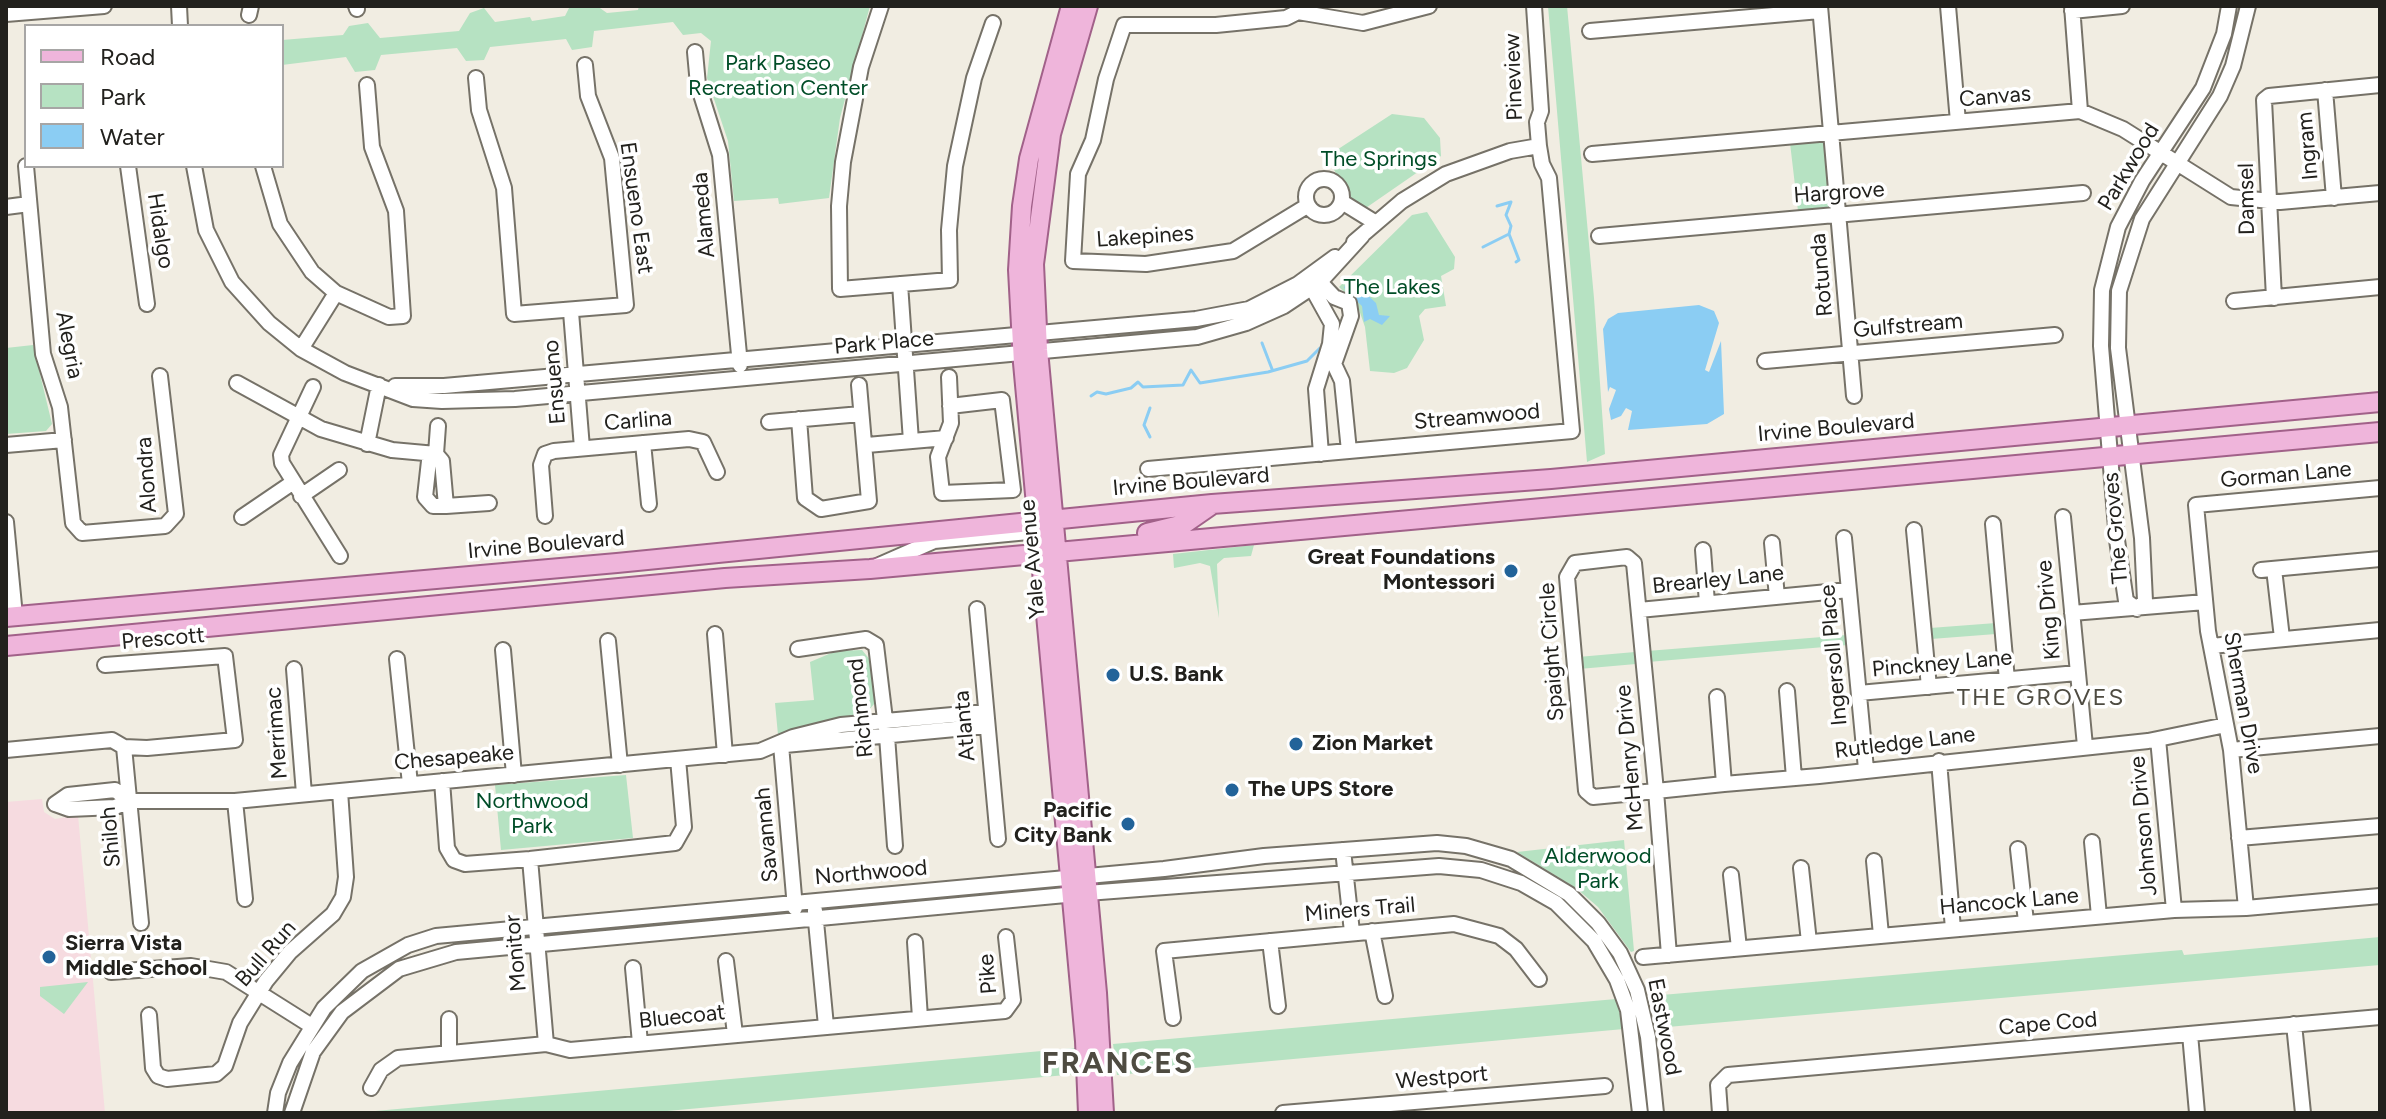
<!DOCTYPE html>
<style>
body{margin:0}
#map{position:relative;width:2386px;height:1119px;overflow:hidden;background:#f1ede2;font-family:Figtree,sans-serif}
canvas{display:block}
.frame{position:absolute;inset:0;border:8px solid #22211d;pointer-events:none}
.legend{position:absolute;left:24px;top:24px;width:260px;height:144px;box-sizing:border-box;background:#fff;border:2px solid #a7a6a5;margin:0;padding:10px 14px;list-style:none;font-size:24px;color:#22211d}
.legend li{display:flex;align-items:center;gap:16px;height:40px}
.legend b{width:40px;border:2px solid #a7a6a5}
</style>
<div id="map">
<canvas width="2386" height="1119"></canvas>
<div class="frame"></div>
<ul class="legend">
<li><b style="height:10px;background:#efb5db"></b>Road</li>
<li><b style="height:22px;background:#b6e2c2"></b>Park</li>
<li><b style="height:22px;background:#8bcdf3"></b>Water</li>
</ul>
</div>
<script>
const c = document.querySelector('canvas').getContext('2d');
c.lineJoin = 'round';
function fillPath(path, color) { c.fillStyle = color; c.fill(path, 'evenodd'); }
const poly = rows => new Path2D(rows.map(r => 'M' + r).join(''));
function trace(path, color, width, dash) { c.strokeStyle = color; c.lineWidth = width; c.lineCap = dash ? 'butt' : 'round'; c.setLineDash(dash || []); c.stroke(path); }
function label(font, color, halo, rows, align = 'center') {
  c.font = font + ' Figtree,sans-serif'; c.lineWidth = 7; c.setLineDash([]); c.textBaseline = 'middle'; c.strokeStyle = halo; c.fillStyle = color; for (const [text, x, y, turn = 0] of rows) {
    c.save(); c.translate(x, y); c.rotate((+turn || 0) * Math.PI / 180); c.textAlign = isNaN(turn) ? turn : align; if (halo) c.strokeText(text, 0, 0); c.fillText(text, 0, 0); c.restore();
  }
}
fillPath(poly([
 [42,799,44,812,55,819,78,815,105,1113,6,1113,6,802]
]), '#f6dbe0');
fillPath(poly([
 [570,6,597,6,607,13,638,10,639,6,870,6,840,118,829,198,779,204,778,198,734,201,728,141,707,78,711,41,701,33,683,35,673,22,594,31,592,47,572,50,566,39,490,47,484,60,466,61,457,48,381,55,375,70,355,72,346,57,282,65,282,40,343,35,349,26,368,23,380,38,459,31,470,13,484,8,495,22,530,17,532,21,565,16],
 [1548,6,1567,6,1594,298,1605,454,1587,462],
 [1392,114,1424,118,1440,138,1441,156,1360,212,1326,157],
 [1826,139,1834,207,1798,211,1790,143],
 [1427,212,1455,257,1454,269,1441,276,1446,306,1425,309,1419,316,1424,340,1407,368,1394,373,1370,371,1365,327,1357,304,1339,287,1412,215],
 [33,345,52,424,46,431,6,434,6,348],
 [1254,545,1251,556,1224,558,1217,564,1219,618,1210,566,1200,563,1174,568,1173,554],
 [1996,623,1996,634,1931,639,1930,628],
 [1847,635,1848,645,1648,662,1647,651],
 [862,650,871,661,875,703,861,719,812,724,778,735,775,703,814,700,810,662,836,651],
 [1635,652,1636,664,1579,669,1578,657],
 [626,775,633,838,501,850,495,785],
 [1624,840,1634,951,1631,952,1598,907,1576,888,1517,852],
 [2380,937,2380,965,1656,1028,1650,996,2182,950,2184,955],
 [88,982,64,1014,40,996,40,987],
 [1616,999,1624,1029,1117,1075,1113,1044],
 [1075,1048,1077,1074,645,1113,353,1113]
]), '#b6e2c2');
fillPath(poly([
 [1356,278,1363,284,1361,289,1376,303,1379,315,1390,316,1382,325,1370,319,1364,322,1362,306,1346,291,1344,287],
 [1699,305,1714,311,1719,323,1705,370,1709,372,1721,341,1724,414,1707,424,1628,430,1632,411,1626,408,1621,416,1611,420,1609,409,1616,390,1610,387,1608,392,1603,329,1608,319,1618,313]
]), '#8bcdf3');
trace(poly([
 [1497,206,1511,202,1506,215,1511,226,1509,234],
 [1483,247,1509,234,1519,260,1516,262],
 [1262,343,1272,369],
 [1091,396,1097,392,1106,394,1131,388,1138,382,1143,387,1183,385,1191,370,1200,383,1268,372,1307,361,1320,348],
 [1150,437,1144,425,1150,408]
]), '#8bcdf3', 3);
const minor = poly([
 [179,6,180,26],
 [356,6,357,9],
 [881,6,861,67,843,162,839,206,840,289,950,280,949,230,955,166,974,78,993,23],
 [1820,6,1854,396],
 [1948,6,1958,122],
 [2072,6,2080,111],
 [2229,6,2224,34,2203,88,2142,181,2118,227,2102,290,2101,346,2117,540,2126,601,2137,609,2145,601,2142,538,2118,348,2119,291,2142,219,2220,96,2233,66,2248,6],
 [2072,11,2122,6],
 [6,14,104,6],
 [249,15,251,6],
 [1590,31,1820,11],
 [695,52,698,85,720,155,740,365],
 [476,78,479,110,504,188,514,314,626,305,612,158,588,96,585,65],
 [2325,90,2334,198],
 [1592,154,2080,111,2123,129,2231,197,2280,202,2380,193],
 [26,166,43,354,60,407,73,523,82,533,165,526,176,514,160,376],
 [128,166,147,304],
 [194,166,206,230,232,282,269,323,301,349,345,373,413,399,442,401,515,399,1197,337,1246,323,1284,306,1320,282,1362,236],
 [263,166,280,224,312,272,336,293,389,317,403,316,396,211,372,147,367,85],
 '1306 197a18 18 0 1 1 36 0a18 18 0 1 1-36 0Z',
 [1342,202,1376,223],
 [1307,206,1233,251,1146,264,1073,261,1078,174,1093,140,1106,79,1124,25,1216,25,1286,18,1298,12,1363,23,1429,6],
 [6,207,29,204],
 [1599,236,2083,193],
 [1354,242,1402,201,1446,174,1510,151,1539,146],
 [1320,282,1334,297,1349,303,1351,316,1334,364,1342,381,1349,451],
 [900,284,911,441],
 [1312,288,1332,324,1330,344,1316,389,1321,454],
 [2274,298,2264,100,2269,96,2380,85],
 [2234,301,2380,287],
 [571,312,582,448],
 [301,349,336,293],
 [1765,361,2055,335],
 [949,377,951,423,938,457,942,493,1013,490,1002,400,950,406],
 [237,383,321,429,392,450,436,454,442,461,446,506,489,503],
 [395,386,444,386,1196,319,1249,309,1298,284,1335,257],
 [313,387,281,455,282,463,340,556],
 [799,419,805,498,821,509,869,501,859,385],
 [769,422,861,414],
 [438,426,436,454,429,461,425,497,433,506,446,506],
 [643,443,649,504],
 [367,444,379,385],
 [6,445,64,440],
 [867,445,946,438],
 [1148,469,1572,431,1549,178,1542,164,1539,146,1537,122,1541,111,1534,6],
 [301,496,339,470],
 [545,516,541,465,545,454,554,451,689,439,703,442,717,472],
 [242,517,292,483],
 [2063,517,2085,746],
 [6,522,15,616],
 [1993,524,2007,680],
 [1914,530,1929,687],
 [1844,538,1866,769],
 [1772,543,1777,597],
 [1703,550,1707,603],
 [877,566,934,541,1039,531,1045,526],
 [2274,569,2282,638],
 [2261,570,2380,559],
 [977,609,998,839],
 [1639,610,1849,590],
 [2072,613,2205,602],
 [715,634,725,755],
 [608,641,620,765],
 [2211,646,2380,630],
 [798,649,866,639,876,645,887,736,895,846],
 [503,650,514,775],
 [397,659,410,784],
 [294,669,304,794],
 [1787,691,1794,778],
 [1859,693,2077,673],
 [1717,697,1724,784],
 [2158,739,2174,910],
 [781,745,795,908],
 [785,745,987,726],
 [124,747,141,923],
 [6,750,112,740,124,747,147,748,235,740,225,656,105,665],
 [2231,750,2380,736],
 [1939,761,1953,929],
 [442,781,447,848,454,860,465,864,530,859,675,843,684,827,678,759],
 [235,801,245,899],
 [55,804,69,809,115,807,130,801,235,801,760,751,793,737,841,725,986,712],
 [55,804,68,795,115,790,130,801],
 [2239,838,2380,826],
 [2092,842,2099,916],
 [2018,849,2026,922],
 [1343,850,1352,932],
 [530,859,546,1044],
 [1874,861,1881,935],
 [1801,868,1809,942],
 [1731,875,1739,948],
 [2246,908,2231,750,2208,631,2196,505,2380,488],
 [815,911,826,1026],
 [1372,931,1385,996],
 [1270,941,1278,1006],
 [915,942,920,1018],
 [1669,955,1656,791,1634,563,1627,557,1575,563,1567,577,1586,791,1593,797,1656,791,1724,784,1819,776,2148,741,2226,725],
 [1643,957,2174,910,2246,908,2380,896],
 [726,961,735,1034],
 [633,968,640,1043],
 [111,972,191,966,226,972,310,1025],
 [149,1015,153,1068,158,1076,167,1079,216,1074,225,1066,240,1023,266,981,290,952,333,914,343,897,346,877,340,791],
 [1173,1018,1164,951,1454,924,1499,936,1516,949,1539,979],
 [449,1019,449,1053],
 [2294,1024,2303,1113],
 [2190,1034,2197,1113],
 [371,1088,381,1070,398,1058,546,1044,570,1050,1005,1011,1013,1000,1006,937],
 [275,1113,278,1093,290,1063,324,1008,362,971,408,945,436,936,1164,869,1264,856,1437,843,1466,846,1511,859,1569,894,1598,923,1620,953,1637,990,1648,1037,1656,1113],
 [292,1113,313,1052,342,1012,399,969,456,952,1087,893,1439,866,1481,870,1521,883,1556,903,1594,941,1617,980,1628,1010,1640,1113],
 [1283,1113,1605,1086],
 [1720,1113,1718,1085,1728,1075,2380,1017]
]);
const major = poly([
 [1071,6,1029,159,1022,206,1018,270,1023,363,1085,1041,1088,1113],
 [1088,6,1051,134,1034,264,1038,350,1097,993,1104,1113],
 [1147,533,1184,524,1210,506],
 [6,617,617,563,1212,504,1551,479,2380,402],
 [6,646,725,578,870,569,2380,432]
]);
trace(minor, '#767268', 18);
trace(major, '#a16189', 22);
trace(minor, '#fff', 14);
trace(major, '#efb5db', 18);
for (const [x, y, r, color] of [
 [1511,571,8,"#226399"],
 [1113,675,8,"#226399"],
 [1296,744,8,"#226399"],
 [1232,790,8,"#226399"],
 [1128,824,8,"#226399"],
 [49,957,8,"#226399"]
]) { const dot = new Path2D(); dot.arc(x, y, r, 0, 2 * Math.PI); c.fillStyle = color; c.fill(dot); trace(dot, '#fff', 3); }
label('22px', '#004d27', '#fff', [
 ["Park Paseo",778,64],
 ["Recreation Center",778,89],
 ["The Springs",1379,160],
 ["The Lakes",1392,288],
 ["Northwood",532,802],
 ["Park",532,827],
 ["Alderwood",1598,857],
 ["Park",1598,882]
]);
label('22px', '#22211d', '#fff', [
 ["Pineview",1514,77,-92],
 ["Canvas",1995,97,-5],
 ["Ingram",2308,146,-95],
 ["Parkwood",2129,167,-59],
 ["Hargrove",1839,193,-4],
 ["Damsel",2247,199,-91],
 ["Ensueno East",636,208,82],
 ["Alameda",704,215,-95],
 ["Hidalgo",160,231,81],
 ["Lakepines",1145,237,-4],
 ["Rotunda",1822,275,-95],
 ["Gulfstream",1908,326,-5],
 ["Park Place",884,343,-5],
 ["Alegria",69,345,79],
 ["Ensueno",555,382,-95],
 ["Streamwood",1477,417,-5],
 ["Carlina",638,421,-5],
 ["Irvine Boulevard",1836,428,-5],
 ["Alondra",147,475,-94],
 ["Gorman Lane",2286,475,-5],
 ["Irvine Boulevard",1191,482,-5],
 ["The Groves",2116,528,-95],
 ["Irvine Boulevard",546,545,-5],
 ["Yale Avenue",1033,559,-95],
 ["Brearley Lane",1718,580,-6],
 ["King Drive",2049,610,-95],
 ["Prescott",163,639,-5],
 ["Spaight Circle",1552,652,-94],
 ["Ingersoll Place",1834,655,-95],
 ["Pinckney Lane",1942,664,-5],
 ["Sherman Drive",2243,703,80],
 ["Richmond",861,708,-96],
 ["Atlanta",965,726,-95],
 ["Merrimac",277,733,-94],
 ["Rutledge Lane",1905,743,-7],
 ["Chesapeake",454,758,-5],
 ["McHenry Drive",1630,758,-95],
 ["Johnson Drive",2144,826,-95],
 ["Savannah",767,835,-95],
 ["Shiloh",111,837,-95],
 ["Northwood",871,873,-5],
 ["Hancock Lane",2009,902,-5],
 ["Miners Trail",1360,910,-5],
 ["Monitor",516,953,-95],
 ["Bull Run",266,954,-49],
 ["Pike",988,974,-95],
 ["Bluecoat",682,1017,-6],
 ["Cape Cod",2048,1024,-5],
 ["Eastwood",1664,1027,79],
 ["Westport",1442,1078,-5]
]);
label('bold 22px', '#22211d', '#fff', [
 ["Great Foundations",1495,558,"right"],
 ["Montessori",1495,583,"right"],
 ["U.S. Bank",1129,675],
 ["Zion Market",1312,744],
 ["The UPS Store",1248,790],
 ["Pacific",1112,811,"right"],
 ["City Bank",1112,836,"right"],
 ["Sierra Vista",65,944],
 ["Middle School",65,969]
], 'left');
c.letterSpacing = '2px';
label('24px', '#4e4b41', '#fff', [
 ["THE GROVES",2041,698]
]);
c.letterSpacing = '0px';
c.letterSpacing = '2px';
label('bold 30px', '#4e4b41', '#fff', [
 ["FRANCES",1118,1064]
]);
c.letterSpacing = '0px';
</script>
